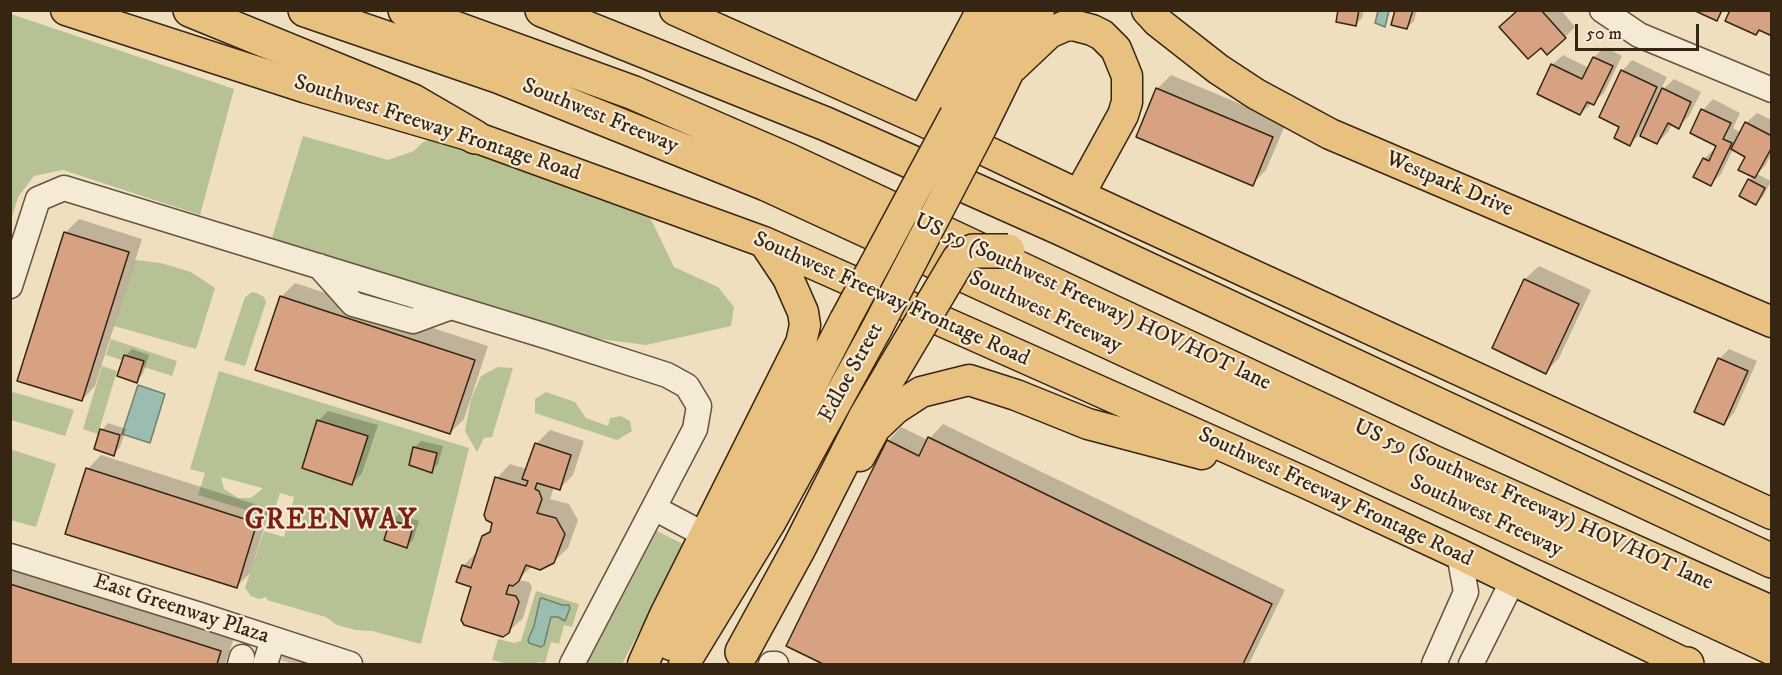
<!DOCTYPE html>
<style>
body{margin:0}
#map{position:relative;width:1782px;height:675px;overflow:hidden;background:#f0dfbe;font-family:"IM FELL DW Pica",serif}
canvas{display:block}
.frame{position:absolute;inset:0;border:12px solid #362512;pointer-events:none}
.scale{position:absolute;left:1575px;top:24px;width:124px;height:27px;box-sizing:border-box;border:3px solid #362512;border-top:0;padding-left:8px;font-size:18px;line-height:21px;white-space:nowrap;color:#362512;-webkit-text-stroke:4px #f5ead5;paint-order:stroke}
</style>
<div id="map">
<canvas width="1782" height="675"></canvas>
<div class="frame"></div>
<div class="scale">50 m</div>
</div>
<script>
const c = document.querySelector('canvas').getContext('2d');
c.lineJoin = 'round';
function fillPath(path, color) { c.fillStyle = color; c.fill(path, 'evenodd'); }
const poly = rows => new Path2D(rows.map(r => 'M' + r).join(''));
function trace(path, color, width, dash) { c.strokeStyle = color; c.lineWidth = width; c.lineCap = dash ? 'butt' : 'round'; c.setLineDash(dash || []); c.stroke(path); }
function label(font, color, halo, rows, align = 'center') {
  c.font = font + ' "IM FELL DW Pica",serif'; c.lineWidth = 4.5; c.setLineDash([]); c.textBaseline = 'middle'; c.strokeStyle = halo; c.fillStyle = color; for (const [text, x, y, turn = 0] of rows) {
    c.save(); c.translate(x, y); c.rotate((+turn || 0) * Math.PI / 180); c.textAlign = isNaN(turn) ? turn : align; if (halo) c.strokeText(text, 0, 0); c.fillText(text, 0, 0); c.restore();
  }
}
fillPath(poly([
 [11,14,234,89,200,215,63,170,34,176,18,197,11,221],
 [303,136,388,160,414,151,422,143,433,138,648,213,674,267,718,287,734,307,731,326,646,345,577,336,271,241],
 [135,260,161,263,191,272,215,288,196,349,114,326],
 [252,292,257,293,264,297,266,302,245,366,224,360,245,297],
 [111,339,177,361,172,376,106,355],
 [102,366,117,371,98,434,83,429],
 [498,367,513,368,492,437,484,438,477,452,465,431,471,399,481,376],
 [219,371,469,448,421,644,372,631,356,630,337,625,326,617,267,600,267,597,259,599,251,596,245,588,264,531,284,537,294,497,280,493,272,518,198,495,205,473,190,469],
 [221,477,262,488,262,489,251,498,238,498,224,489],
 [13,392,74,410,65,436,11,420,11,395],
 [546,392,575,402,586,418,608,426,610,418,621,416,630,421,632,431,617,440,535,413,535,399],
 [10,449,56,464,36,527,11,520],
 [657,531,685,545,622,664,587,664],
 [536,591,579,604,572,627,564,625,559,644,551,642,545,663,538,662,537,664,508,664,492,660,498,639,514,643,521,641]
]), '#b6c294');
const water = poly([
 [1378,11,1389,11,1385,27,1375,23,1378,11],
 [138,385,165,394,150,443,122,434,138,385],
 [542,598,562,605,569,605,570,608,565,621,558,617,551,617,544,645,541,647,529,643,528,640,534,626,540,599,542,598]
]);
fillPath(water, '#9abdaf');
trace(water, '#728070', 1.5);
fillPath(poly([
 [1339,10,1364,10,1362,18,1355,25],
 [1397,10,1417,10,1414,21,1407,28],
 [1519,10,1561,10,1575,27,1565,37],
 [1605,47,1622,56,1604,93,1580,114,1552,65,1563,55,1589,68,1594,57],
 [1632,60,1667,77,1659,93,1674,79,1701,92,1689,116,1678,127,1672,124,1668,132,1657,143,1640,134,1630,144,1621,126,1622,71],
 [1171,75,1286,123,1266,170,1252,184,1157,89],
 [1713,99,1740,113,1733,128,1741,133,1746,123,1757,113,1772,120,1772,153,1765,166,1757,174,1771,181,1763,197,1756,203,1749,180,1753,176,1747,156,1733,149,1721,174,1711,184,1695,176,1704,159,1718,145,1692,132,1703,110],
 [79,219,142,239,95,386,82,400,65,233],
 [1539,266,1591,290,1559,358,1546,372,1494,347,1525,279],
 [295,283,488,346,464,419,450,433,281,297],
 [132,349,149,355,143,374,136,381,125,356],
 [1729,349,1757,361,1734,413,1724,424,1719,359],
 [328,411,378,425,362,473,352,484,318,421],
 [108,423,126,429,120,447,114,454,102,430],
 [943,424,1285,590,1249,664,827,664,788,646,888,441,901,427,928,440],
 [550,430,584,441,573,475,559,489,554,487,550,499,569,504,578,520,568,548,553,562,532,566,518,580,529,582,532,587,523,618,508,632,473,586,463,566,477,552,483,537,493,528,497,478,510,464,527,469,536,444],
 [421,441,443,446,438,464,431,471,415,447],
 [101,455,270,509,250,573,236,587,88,469],
 [399,514,419,521,413,540,406,547,392,521],
 [10,566,234,638,225,664,10,664]
]), '#0003');
const building = poly([
 [1338,10,1359,10,1356,26,1336,22,1338,10],
 [1395,10,1413,10,1407,29,1391,25,1395,10],
 [1518,10,1541,10,1566,38,1547,55,1541,48,1528,59,1499,27,1518,10],
 [1693,10,1722,10,1717,21,1693,10],
 [1730,10,1772,10,1772,36,1759,30,1756,35,1725,21,1730,10],
 [1593,57,1613,66,1594,105,1587,102,1580,115,1537,94,1551,64,1582,79,1593,57],
 [1621,70,1657,87,1630,146,1614,138,1619,127,1599,117,1621,70],
 [1156,88,1273,137,1253,186,1136,137,1156,88],
 [1662,88,1691,102,1679,129,1668,123,1657,144,1640,136,1662,88],
 [1701,109,1731,123,1723,139,1732,143,1711,186,1693,177,1703,158,1709,161,1716,146,1690,133,1701,109],
 [1745,122,1772,136,1772,147,1755,178,1738,170,1745,157,1731,149,1745,122],
 [1748,179,1765,188,1756,205,1739,196,1748,179],
 [64,232,129,252,82,401,17,381,64,232],
 [1524,279,1579,304,1546,374,1492,348,1524,279],
 [280,296,475,360,450,434,255,370,280,296],
 [124,355,144,361,137,383,117,376,124,355],
 [1718,358,1748,371,1724,425,1694,412,1718,358],
 [317,420,368,436,352,485,302,468,317,420],
 [100,429,120,435,114,456,94,449,100,429],
 [928,437,1272,604,1243,664,823,664,786,646,887,440,919,456,928,437],
 [535,443,571,455,560,490,537,483,535,489,539,491,542,499,537,513,556,518,565,534,554,563,540,570,526,565,519,581,513,586,509,585,506,594,516,596,519,602,509,633,503,637,464,625,461,620,471,587,456,582,462,565,471,568,482,536,490,532,492,523,486,520,484,515,495,477,526,486,528,481,522,479,535,443],
 [413,447,437,453,432,473,409,465,413,447],
 [86,468,257,523,237,588,65,534,86,468],
 [390,520,413,527,407,548,384,540,390,520],
 [10,584,221,651,217,664,10,664,10,584]
]);
fillPath(building, '#d6a282');
trace(building, '#362512', 1.5);
trace(poly([
 [293,664,297,652]
]), '#cbba9c', 24, [24, 12]);
const minor = poly([
 [1602,10,1639,35,1772,90],
 [319,266,353,304,413,321,451,307],
 [10,286,38,199,64,188,549,337,667,375,687,386,699,406,695,429,572,664],
 [654,508,705,535],
 [10,556,200,615,350,664],
 [240,664,242,657],
 [265,664,273,640],
 [771,664,776,664],
 [1434,664,1466,592,1459,554],
 [1471,664,1513,580]
]);
const major = poly([
 [66,10,307,88,475,137,764,242,1306,483,1459,554,1686,664],
 [675,10,923,121,1079,195,1772,514],
 [1147,10,1158,22,1218,69,1256,94,1330,134,1772,322],
 [1013,67,1049,33,1065,26,1073,25,1092,30,1102,35,1116,49,1127,76,1127,102,1123,115,1079,195],
 [955,115,1010,10],
 [923,121,982,10],
 [980,130,1039,10],
 [860,456,875,428,895,409,921,392,969,380,1016,395,1088,424,1202,454],
 [671,645,740,523,845,320],
 [643,664,664,617,801,343,805,325,803,312,788,278,764,242],
 [684,664,770,523,877,328]
]);
const highway = poly([
 [190,10,413,101,475,137],
 [305,10,500,77,766,184,1772,648],
 [405,10,634,93,790,161,1435,463,1772,613],
 [542,10,826,124,1062,229,1772,561],
 [742,652,799,548,866,416,893,370],
 [1686,664,1687,664]
]);
trace(minor, '#64543d', 27);
trace(major, '#362512', 33);
trace(highway, '#362512', 36);
trace(minor, '#f5ead5', 24);
trace(major, '#e8c07f', 30);
trace(highway, '#e8c07f', 33);
const majorBridge = poly([
 [845,320,955,115],
 [877,328,980,130]
]);
const highwayBridge = poly([
 [893,370,959,259,973,251,1008,251]
]);
trace(majorBridge, '#362512', 33, []);
trace(highwayBridge, '#362512', 36, []);
trace(majorBridge, '#e8c07f', 30);
trace(highwayBridge, '#e8c07f', 33);
label('22px', '#362512', '#f5ead5', [
 ["Southwest Freeway",600,117,22],
 ["Southwest Freeway Frontage Road",437,129,18],
 ["Westpark Drive",1449,185,23],
 ["Southwest Freeway Frontage Road",891,300,24],
 ["US 59 (Southwest Freeway) HOV/HOT lane",1092,303,25],
 ["Southwest Freeway",1045,313,25],
 ["Edloe Street",852,373,-61],
 ["Southwest Freeway Frontage Road",1335,498,25],
 ["US 59 (Southwest Freeway) HOV/HOT lane",1533,506,24],
 ["Southwest Freeway",1486,517,25],
 ["East Greenway Plaza",181,610,18]
]);
c.letterSpacing = '1.5px';
label('bold 28px', '#7a1f14', '#f5ead5', [
 ["GREENWAY",331,522]
]);
c.letterSpacing = '0px';
</script>
